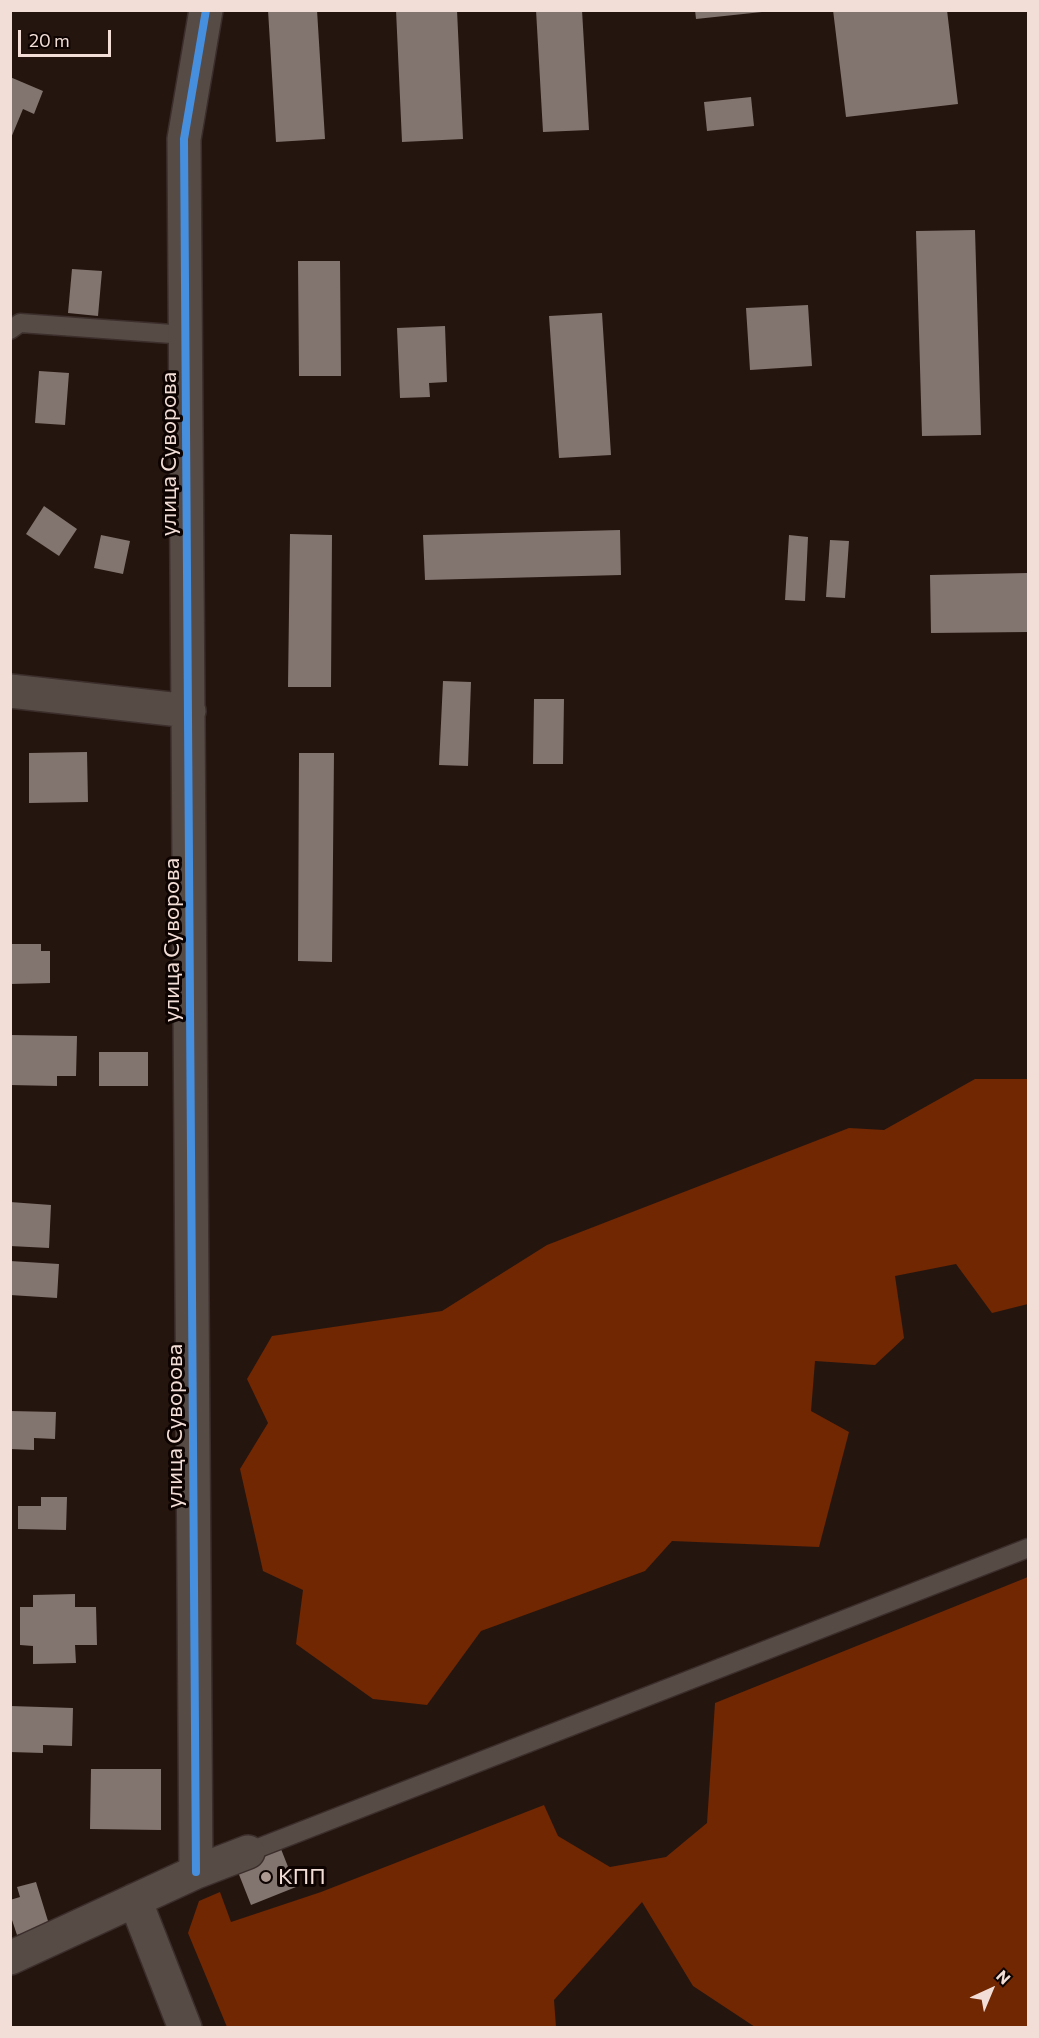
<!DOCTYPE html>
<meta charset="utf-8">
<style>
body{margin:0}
#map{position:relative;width:1039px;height:2038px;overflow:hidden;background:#25150f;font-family:Commissioner,sans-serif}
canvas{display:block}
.frame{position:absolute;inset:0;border:12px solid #f3ded7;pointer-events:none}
.north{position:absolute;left:961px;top:1960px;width:60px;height:60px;-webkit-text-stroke:4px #0d0301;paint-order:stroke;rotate:44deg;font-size:16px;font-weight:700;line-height:24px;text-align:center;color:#f3ded7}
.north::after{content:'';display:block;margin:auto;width:21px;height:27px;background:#f3ded7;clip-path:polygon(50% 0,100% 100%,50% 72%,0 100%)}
.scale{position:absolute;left:18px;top:30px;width:93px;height:27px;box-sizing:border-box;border:3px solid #f3ded7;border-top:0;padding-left:8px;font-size:18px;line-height:21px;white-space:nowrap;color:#f3ded7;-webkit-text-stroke:4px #0d0301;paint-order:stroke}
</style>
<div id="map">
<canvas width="1039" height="2038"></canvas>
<div class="frame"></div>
<div class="north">N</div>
<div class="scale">20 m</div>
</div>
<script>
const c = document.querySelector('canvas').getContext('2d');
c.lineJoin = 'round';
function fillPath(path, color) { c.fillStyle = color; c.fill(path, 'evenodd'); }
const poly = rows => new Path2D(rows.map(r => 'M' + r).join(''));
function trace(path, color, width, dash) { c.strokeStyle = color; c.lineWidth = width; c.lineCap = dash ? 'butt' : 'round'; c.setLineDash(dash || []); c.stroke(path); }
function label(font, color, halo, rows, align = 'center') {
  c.font = font + ' Commissioner,sans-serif'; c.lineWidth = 6; c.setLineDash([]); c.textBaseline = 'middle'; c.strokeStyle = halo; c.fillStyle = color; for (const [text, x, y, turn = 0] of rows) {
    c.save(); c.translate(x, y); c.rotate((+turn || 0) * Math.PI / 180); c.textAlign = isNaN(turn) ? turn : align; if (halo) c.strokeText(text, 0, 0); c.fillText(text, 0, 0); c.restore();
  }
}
fillPath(poly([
 [975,1079,1028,1079,1028,1304,992,1313,956,1264,895,1276,904,1338,875,1365,815,1361,811,1411,849,1432,819,1547,672,1541,645,1571,481,1631,427,1705,373,1699,296,1644,303,1590,263,1571,240,1469,268,1423,247,1379,272,1336,442,1311,547,1245,849,1128,884,1130],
 [1028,1577,1028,2027,755,2027,693,1986,642,1902,554,2000,556,2027,227,2027,188,1933,199,1901,220,1892,231,1922,321,1892,544,1805,558,1836,610,1867,666,1857,707,1823,715,1703]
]), '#702702');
fillPath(poly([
 [268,10,317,10,325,139,276,142],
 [396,10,457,10,463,139,402,142],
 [536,10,582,10,589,130,543,132],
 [695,10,762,10,762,12,696,19],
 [833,10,947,10,958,104,846,117],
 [10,77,43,91,34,114,23,109,11,138],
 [751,97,754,126,707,131,704,102],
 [975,230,981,435,922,436,916,231],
 [298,261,340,261,341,376,299,376],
 [72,269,102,271,98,316,68,313],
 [808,305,812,366,750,370,746,308],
 [602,313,611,455,559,458,549,316],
 [445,326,447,382,429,383,430,397,400,398,397,328],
 [39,371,69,373,65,425,35,423],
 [44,506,77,529,59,556,26,534],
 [620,530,621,575,425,580,423,535],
 [290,534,332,535,331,687,288,687],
 [101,535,130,541,123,574,94,568],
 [789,535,808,537,805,601,785,600],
 [830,540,849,541,845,598,826,597],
 [1028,573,1028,632,931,633,930,575],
 [443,681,471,682,468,766,439,765],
 [534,699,564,699,563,764,533,764],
 [87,752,88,802,29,803,29,753],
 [299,753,334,753,332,962,298,961],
 [10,944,41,944,41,951,50,951,50,983,10,984],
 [10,1035,77,1036,76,1076,57,1076,57,1086,10,1085],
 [99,1052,148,1052,148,1086,99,1086],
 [10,1202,51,1205,49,1248,10,1246],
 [10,1261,59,1264,57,1298,10,1295],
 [10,1411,56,1412,55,1439,34,1438,34,1450,10,1449],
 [41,1497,67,1497,66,1530,18,1529,18,1506,41,1506],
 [75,1594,75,1607,96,1607,97,1645,75,1645,76,1663,33,1664,33,1646,20,1645,20,1607,33,1607,33,1595],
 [10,1706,73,1708,72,1746,43,1745,43,1753,10,1752],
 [91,1769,161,1769,161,1830,90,1829],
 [281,1849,296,1887,251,1905,236,1867],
 [36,1882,52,1934,30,1931,17,1935,10,1914,10,1900,20,1897,17,1887]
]), '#82746f');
const lane = poly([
 [10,330,20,323,186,335],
 [248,1852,1028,1548]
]);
const street = poly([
 [10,691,189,711],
 [196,1872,184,139,206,10],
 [135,1900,185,2028],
 [10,1958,196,1872,248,1852]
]);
trace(lane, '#3b2e2b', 21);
trace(street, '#3b2e2b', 36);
trace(lane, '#574b46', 18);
trace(street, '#574b46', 33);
trace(poly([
 [196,1872,184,139,206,10]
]), '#468fdf', 8);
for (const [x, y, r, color] of [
 [266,1877,6,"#ab9891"]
]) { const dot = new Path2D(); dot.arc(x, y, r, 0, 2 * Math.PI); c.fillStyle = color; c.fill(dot); trace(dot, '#0d0301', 2); }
label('22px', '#f3ded7', '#0d0301', [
 ["улица Суворова",169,454,-90],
 ["улица Суворова",172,940,-90],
 ["улица Суворова",175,1426,-90]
]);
label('22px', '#f3ded7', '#0d0301', [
 ["КПП",278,1877]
], 'left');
</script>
